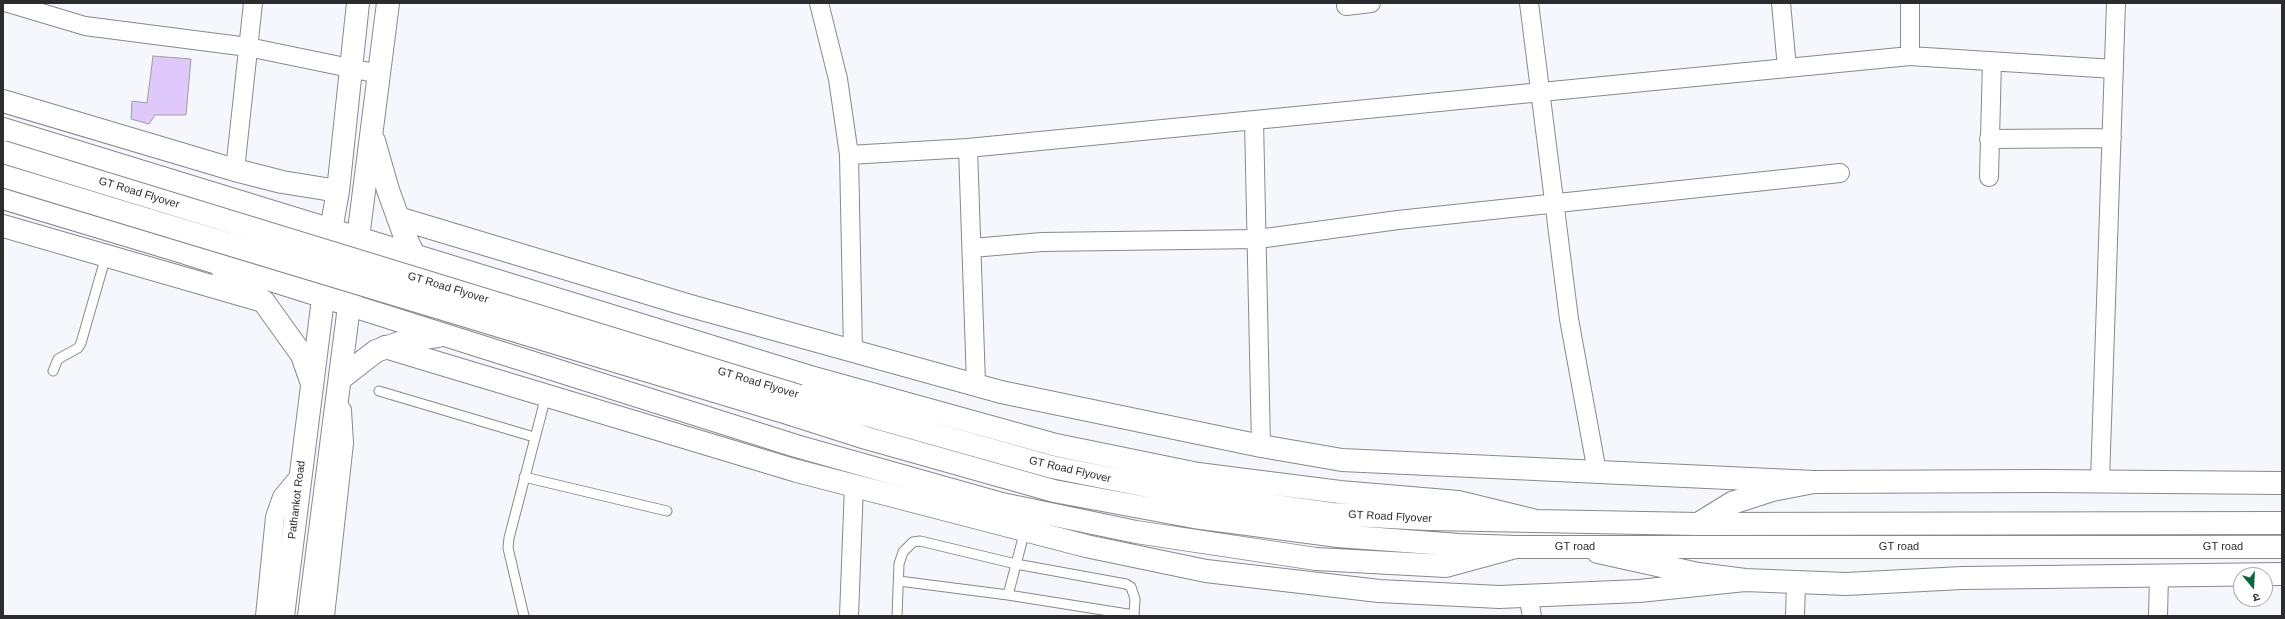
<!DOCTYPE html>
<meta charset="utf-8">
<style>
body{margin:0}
#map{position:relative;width:2285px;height:619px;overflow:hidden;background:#f6f7fd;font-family:Arial,"Noto Sans Devanagari",sans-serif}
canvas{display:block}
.frame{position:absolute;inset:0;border:4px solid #2c2c2e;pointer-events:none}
.north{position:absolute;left:2233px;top:567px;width:40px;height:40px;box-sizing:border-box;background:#fff;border:1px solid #ababab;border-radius:50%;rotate:162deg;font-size:11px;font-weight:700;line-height:16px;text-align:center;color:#2c2c2e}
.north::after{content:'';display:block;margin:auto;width:14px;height:18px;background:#07673c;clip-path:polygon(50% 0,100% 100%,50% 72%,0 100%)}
</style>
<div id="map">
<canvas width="2285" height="619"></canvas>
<div class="frame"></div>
<div class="north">उ</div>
</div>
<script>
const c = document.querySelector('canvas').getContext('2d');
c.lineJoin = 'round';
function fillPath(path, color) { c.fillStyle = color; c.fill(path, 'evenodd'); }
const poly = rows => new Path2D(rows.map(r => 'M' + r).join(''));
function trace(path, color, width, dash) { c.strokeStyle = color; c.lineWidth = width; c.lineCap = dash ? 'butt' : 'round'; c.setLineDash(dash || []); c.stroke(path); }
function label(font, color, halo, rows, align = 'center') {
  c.font = font + ' Arial,sans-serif'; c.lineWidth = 3.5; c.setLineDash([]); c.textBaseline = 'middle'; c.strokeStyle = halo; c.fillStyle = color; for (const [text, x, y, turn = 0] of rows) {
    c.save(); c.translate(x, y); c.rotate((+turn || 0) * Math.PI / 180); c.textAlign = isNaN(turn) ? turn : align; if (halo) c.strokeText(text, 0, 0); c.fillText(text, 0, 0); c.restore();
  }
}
const building = poly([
 [153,56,191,59,186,115,155,115,149,124,131,119,132,101,147,103,153,56]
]);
fillPath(building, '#dfc9fa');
trace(building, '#9e9ca1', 1);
const lane = poly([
 [53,371,58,359,78,348,81,343,106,256],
 [379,391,534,437],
 [524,477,667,511],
 [899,581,1008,595,1134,615],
 [1008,595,1025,530],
 [524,616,508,548,509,538,546,396],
 [897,616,899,564,903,552,913,542,920,541,1016,564,1126,584,1131,587,1135,599,1134,616]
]);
const street = poly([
 [8,3,85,26,248,47,379,74],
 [819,3,838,79,849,155,853,351],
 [1529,3,1569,319,1597,472],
 [1781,3,1787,68],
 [1346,6,1371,3],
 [1910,56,1910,3],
 [1254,120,1261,446],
 [1989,139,2112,138],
 [968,148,976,384],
 [849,155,968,148,1910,56,2114,69],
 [235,170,253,3],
 [1989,177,1992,61],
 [972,248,1042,242,1258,239,1398,220,1840,173],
 [2100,481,2116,3],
 [1528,596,1532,616],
 [265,616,275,517,282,497,301,474],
 [325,616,344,443,342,410],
 [849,616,854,485],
 [1795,616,1796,582],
 [2158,616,2159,575]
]);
const secondary = poly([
 [3,101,235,170,282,182,338,191],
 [374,141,388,190,404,234,414,255],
 [398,218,687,305,1001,392,1261,446,1342,460,1814,482],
 [3,226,263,301],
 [331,230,338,191,358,3],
 [358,238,388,3],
 [385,347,797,471,1086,546,1206,571,1379,591,1499,597,1639,591,1745,580],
 [1698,524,1732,503,1772,490,1814,482,2045,481,2282,483],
 [1598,552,1698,574,1745,580,1796,582,1846,584,1962,578,2282,574]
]);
const highway = poly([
 [3,129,807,376,1056,445,1198,474,1340,492,1458,502,1532,520],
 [3,198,176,250,796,446,1002,504,1136,532,1316,559,1446,566,1516,547],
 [223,271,264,302,302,355,311,381],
 [340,379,376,351,408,340,438,336],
 [799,396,1052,467,1193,495,1332,514,1428,519,1698,524,2282,523],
 [794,415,866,438,1054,491,1194,517,1338,536,1459,545,1516,547,2282,547],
 [283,616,325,283],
 [309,616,351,291]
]);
trace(lane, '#88898e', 11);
trace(street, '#88898e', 20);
trace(secondary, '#88898e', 24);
trace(highway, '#88898e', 24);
trace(lane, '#fff', 9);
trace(street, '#fff', 18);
trace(secondary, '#fff', 22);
trace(highway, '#fff', 22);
const highwayBridge = poly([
 [3,152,799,396],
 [3,176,794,415]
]);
trace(highwayBridge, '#88898e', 24, []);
trace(highwayBridge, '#fff', 22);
label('11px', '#2c2c2e', '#fff', [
 ["GT Road Flyover",139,193,17],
 ["GT Road Flyover",448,288,17],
 ["GT Road Flyover",758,383,17],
 ["GT Road Flyover",1070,470,13],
 ["Pathankot Road",297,500,-83],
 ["GT Road Flyover",1390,517,3],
 ["GT road",1575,547],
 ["GT road",1899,547],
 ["GT road",2223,547]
]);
</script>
